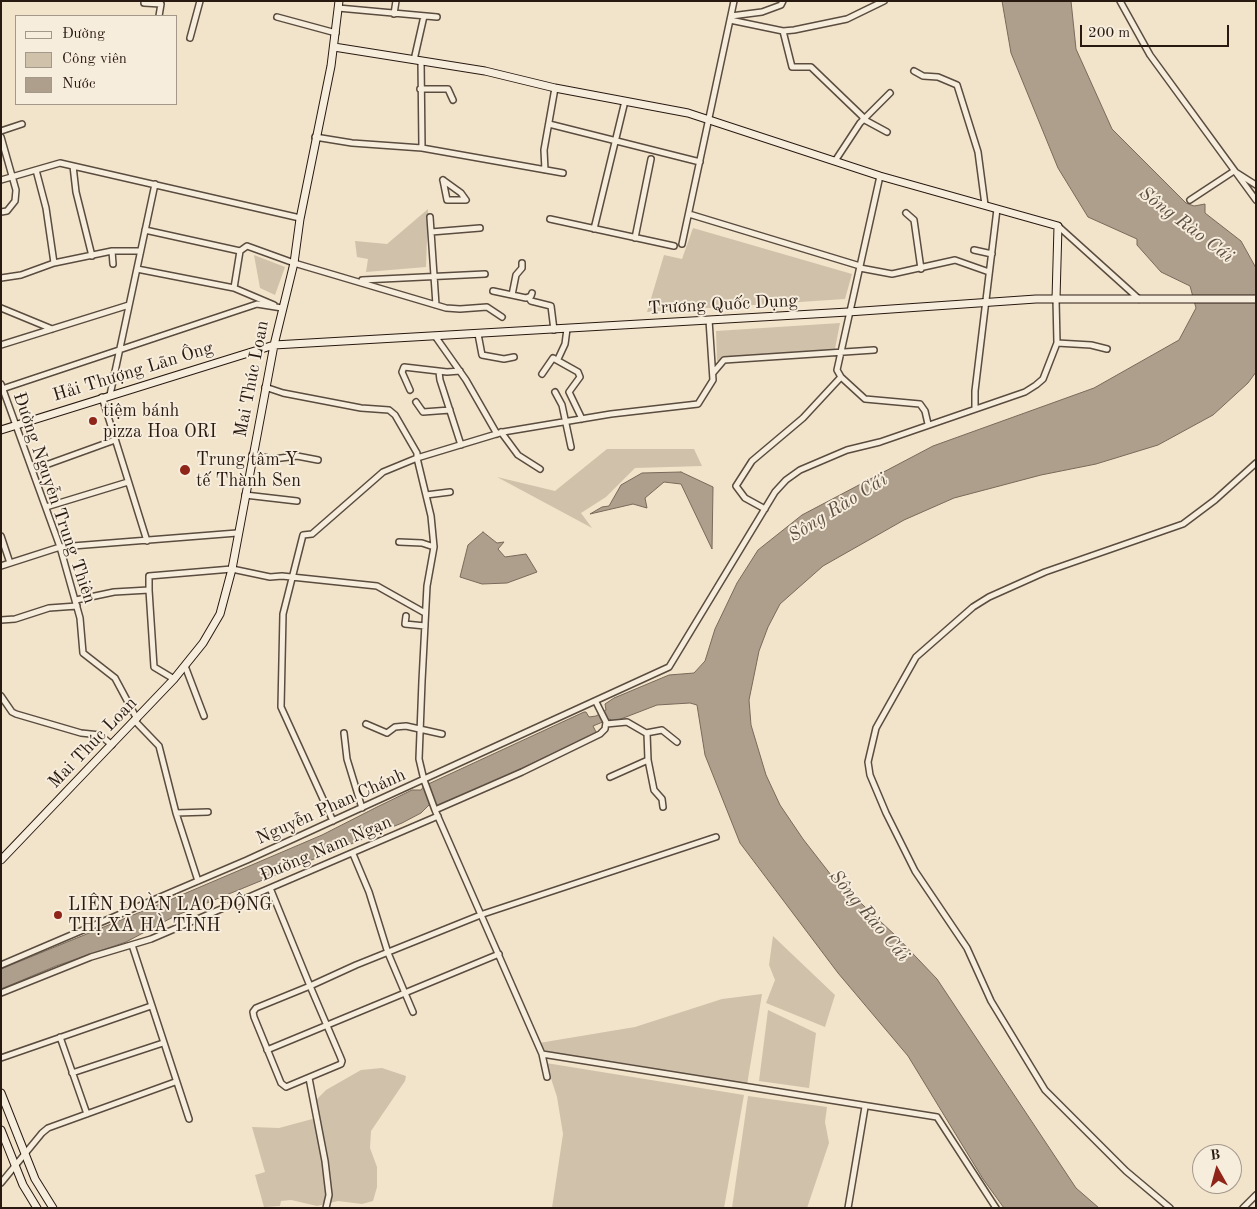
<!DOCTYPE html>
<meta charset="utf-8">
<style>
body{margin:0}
#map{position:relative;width:1257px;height:1209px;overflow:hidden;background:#f2e4ca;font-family:"Old Standard TT",serif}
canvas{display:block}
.frame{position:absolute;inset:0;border:2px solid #281911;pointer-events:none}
.legend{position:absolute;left:15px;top:15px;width:162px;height:90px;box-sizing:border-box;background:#f7eddd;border:1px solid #a4988b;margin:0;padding:6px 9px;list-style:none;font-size:15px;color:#281911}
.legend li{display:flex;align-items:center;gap:10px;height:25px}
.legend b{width:25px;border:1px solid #a4988b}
.north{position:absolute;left:1192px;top:1144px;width:50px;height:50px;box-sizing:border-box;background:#f7eddd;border:1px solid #a4988b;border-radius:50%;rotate:353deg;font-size:14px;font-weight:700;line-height:20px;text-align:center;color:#281911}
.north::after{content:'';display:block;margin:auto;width:18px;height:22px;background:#8f2418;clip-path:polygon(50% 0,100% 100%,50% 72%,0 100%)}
.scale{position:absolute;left:1080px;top:25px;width:149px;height:22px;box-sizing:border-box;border:2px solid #281911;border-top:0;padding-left:6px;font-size:15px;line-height:18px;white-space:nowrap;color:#281911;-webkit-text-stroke:4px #f7eddd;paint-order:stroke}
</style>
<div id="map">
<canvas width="1257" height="1209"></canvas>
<div class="frame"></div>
<ul class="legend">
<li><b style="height:6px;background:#f7eddd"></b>Đường</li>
<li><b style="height:14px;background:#d0c1ab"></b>Công viên</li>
<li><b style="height:14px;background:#ad9f8b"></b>Nước</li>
</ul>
<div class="north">B</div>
<div class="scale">200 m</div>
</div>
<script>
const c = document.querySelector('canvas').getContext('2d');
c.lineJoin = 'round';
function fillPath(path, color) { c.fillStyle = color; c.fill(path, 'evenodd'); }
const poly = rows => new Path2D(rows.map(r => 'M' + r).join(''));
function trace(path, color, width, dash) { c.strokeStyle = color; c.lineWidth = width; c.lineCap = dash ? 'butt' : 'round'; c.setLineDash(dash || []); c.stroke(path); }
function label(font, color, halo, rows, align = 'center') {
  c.font = font + ' "Old Standard TT",serif'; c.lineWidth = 4; c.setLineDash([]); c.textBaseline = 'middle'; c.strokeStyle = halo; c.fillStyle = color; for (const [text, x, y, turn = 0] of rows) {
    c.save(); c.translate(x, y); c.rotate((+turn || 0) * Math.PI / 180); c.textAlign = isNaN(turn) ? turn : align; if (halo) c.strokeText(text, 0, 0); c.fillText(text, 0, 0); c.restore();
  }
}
fillPath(poly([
 [428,209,426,267,366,272,368,259,357,257,355,241,387,244],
 [693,228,852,274,845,299,647,312,664,255,682,259],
 [254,255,285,267,275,295,260,288],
 [840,323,834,354,717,361,716,331],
 [607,449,694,449,702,466,635,468,606,497,581,513,592,528,497,477,555,491],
 [773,936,835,995,825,1027,766,1003,775,980,769,965],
 [762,994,747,1085,630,1064,543,1053,539,1043,635,1027,722,999],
 [768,1010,816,1033,809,1088,759,1081],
 [546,1063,744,1095,724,1208,552,1208,563,1134,557,1097],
 [382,1068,406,1076,405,1081,371,1131,370,1148,377,1167,377,1187,373,1201,362,1204,338,1201,317,1206,291,1200,281,1201,280,1206,264,1207,255,1175,265,1172,252,1127,279,1128,316,1118,317,1099,326,1090,361,1070],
 [748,1096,827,1107,825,1122,829,1143,807,1208,732,1208]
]), '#d0c1ab');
const water = poly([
 [1002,1,1071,1,1076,49,1112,129,1186,203,1194,206,1205,204,1205,213,1241,241,1256,268,1256,372,1248,383,1213,415,1158,445,1096,464,1041,475,954,498,904,520,823,566,780,604,768,627,759,651,749,700,751,725,766,775,780,805,803,839,831,875,897,937,937,979,1076,1188,1099,1208,1004,1208,983,1179,908,1056,838,973,740,843,705,755,697,705,690,703,657,705,613,722,610,719,593,726,596,732,594,734,486,785,435,806,429,805,421,813,402,823,175,916,126,942,56,966,1,989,1,969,165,902,322,835,377,807,412,790,421,790,424,786,584,712,586,712,589,717,596,716,606,710,605,704,614,698,669,675,694,673,705,661,715,629,737,583,758,550,802,515,933,446,1094,388,1179,340,1196,308,1190,286,1161,272,1137,245,1137,239,1088,217,1058,168,1011,53,1002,1],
 [681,472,713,487,712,549,681,484,664,482,645,498,647,508,633,504,590,514,602,507,609,506,621,485,642,473,681,472],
 [483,532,497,543,504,542,498,549,505,557,526,554,537,572,507,583,482,584,460,577,468,545,483,532]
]);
fillPath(water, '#ad9f8b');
trace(water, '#78695a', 1);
const street = poly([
 [1120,1,1150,55,1256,200],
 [144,3,161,4,159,16],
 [338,8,437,17],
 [394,14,396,1],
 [731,16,762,12,781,5,783,1],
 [277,17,336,33],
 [730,20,783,31,794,30,847,19,884,1],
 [783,31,792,67,811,67,864,118],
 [190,38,200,1],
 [414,60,424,16],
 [421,61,422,148],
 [914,71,923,76,938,77,957,85,978,152,985,205],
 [420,89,448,89,453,100],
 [863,119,887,132],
 [549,124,700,162],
 [1,131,22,124],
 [1,137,16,190,15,201,7,211,1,212],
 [315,137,352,143,422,148,563,173],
 [835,161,860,123,890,93],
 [73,166,76,192,92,256],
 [36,170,46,208,54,263],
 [545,170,544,150,555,88],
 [880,176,837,370,841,377,865,399,920,404,925,411,928,424],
 [1,180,60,163,300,218],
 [443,180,461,193,466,200,447,200,443,180],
 [1190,200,1234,171,1256,185],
 [906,213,914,220,921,269],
 [689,214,860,266],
 [430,217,436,305],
 [550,219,674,246],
 [1058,226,1139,299],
 [594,229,625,101],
 [431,232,480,228],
 [635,238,651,159],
 [682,244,734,1],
 [974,250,992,254],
 [240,251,247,246,294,263,446,308,460,309,487,307,502,317],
 [113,264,112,251,140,251],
 [860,268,892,274,955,260,989,272],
 [137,269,234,288,240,251,145,230],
 [1,278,21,275,54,263,112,251],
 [362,280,485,274],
 [234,288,274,305],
 [493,291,526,298,531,296,532,293],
 [512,295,516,275,522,268,522,263],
 [529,298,531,301,551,306,554,330],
 [1,308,52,329],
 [709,320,713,380,698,404,611,414,503,432,417,458,431,516,434,547,427,586,422,681,419,759,424,780,435,810,542,1054,937,1117,996,1208],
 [478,334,482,355,504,359,514,357],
 [435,336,466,380,497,434],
 [1057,343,1091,345,1107,349],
 [1,345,129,305],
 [558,359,565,344,567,329],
 [439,372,440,380,461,445],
 [713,373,724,360,874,350],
 [542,374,553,358,578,372,580,377,569,392,582,419],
 [1,384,60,547,80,618,83,653,115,678,137,719],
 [265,387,283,393,361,408,389,410,395,415,417,453,417,458,383,472,312,534,303,535,283,614,281,707,333,821],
 [2,389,257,304,282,308],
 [410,390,402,372,404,367,447,372,460,371],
 [555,392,562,405,571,447],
 [110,395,155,184],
 [102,397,147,541],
 [416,402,423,412,450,410],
 [975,409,975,391,997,209],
 [501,432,518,455,540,469],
 [252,455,273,459,297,456,318,460],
 [32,470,115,440],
 [245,495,297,501],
 [426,495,450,492],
 [46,507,128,482],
 [765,509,745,498,736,486,752,461,803,418,841,377],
 [1,536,10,563],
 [399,542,422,543,434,547],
 [1,566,60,547,237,533],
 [149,590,154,667,174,679],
 [76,600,114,592,149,590,149,576,232,569,270,577,282,576,377,586,425,613],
 [406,616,405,624,425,626],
 [1,620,15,619,49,608,77,606],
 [185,666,204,716],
 [1,696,12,712,16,714,81,733,100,735,112,745],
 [135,721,159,746,176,813,198,881],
 [366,724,387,733,395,727,406,726,442,734],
 [606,724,627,722,646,733,662,730,677,742],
 [344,733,347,759,362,808],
 [647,733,648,760,654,790,662,799,663,807],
 [610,777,648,760],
 [435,810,522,772,600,734,605,729,606,722,596,702],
 [176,813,208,812],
 [353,854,369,892,388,953,413,1012],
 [270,888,310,986,340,1056,342,1061,341,1064,286,1087,281,1083,254,1017,253,1012,256,1008,310,986,356,965,483,914,716,837],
 [132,945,189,1119],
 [1,965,247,860,669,667,775,492,786,480,800,470,847,450,880,442,1025,392,1036,385,1043,379,1057,343,1056,299],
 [1,993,91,957,151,939,438,816],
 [60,1037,87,1114],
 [267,1050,499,954],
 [542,1054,547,1077],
 [1,1058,151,1006],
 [72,1073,163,1043],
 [309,1078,325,1161,329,1195,326,1208],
 [1,1183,42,1133,48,1128,175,1082],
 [848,1208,865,1107],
 [1170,1208,1126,1171,1045,1090,991,1001,967,948,915,871,886,813,870,775,868,762,876,728,916,657,973,607,989,597,1045,572,1183,524,1215,500,1256,463],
 [1243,1208,1256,1195]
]);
const secondary = poly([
 [334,47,485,71,555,88,688,113,880,176,1058,226,1056,299],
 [1,430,274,345,848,312,1036,299,1256,299],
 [1,860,174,679,203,643,220,614,232,569,274,345,294,263,300,219,331,66,339,1],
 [1,1093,35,1179,53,1208],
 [1,1130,23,1185,37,1208]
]);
trace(street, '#5a4c3f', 8);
trace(secondary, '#281911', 9);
trace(street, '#f7eddd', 5);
trace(secondary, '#f7eddd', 7);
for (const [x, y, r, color] of [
 [93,421,5,"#8f2418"],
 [185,470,6,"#8f2418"],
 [58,915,5,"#8f2418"]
]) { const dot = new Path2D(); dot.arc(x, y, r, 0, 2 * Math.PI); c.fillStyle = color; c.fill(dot); trace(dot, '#f7eddd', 2); }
label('18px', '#281911', '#f7eddd', [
 ["Trương Quốc Dụng",723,305,-3],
 ["Hải Thượng Lãn Ông",133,372,-17],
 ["Mai Thúc Loan",252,379,-79],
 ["Đường Nguyễn Trung Thiên",54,498,71],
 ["Mai Thúc Loan",93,743,-46],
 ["Nguyễn Phan Chánh",331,807,-24],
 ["Đường Nam Ngạn",326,849,-23]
]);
label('18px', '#281911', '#f7eddd', [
 ["tiệm bánh",103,411],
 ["pizza Hoa ORI",103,432],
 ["Trung tâm Y",196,460],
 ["tế Thành Sen",196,481],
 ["LIÊN ĐOÀN LAO ĐỘNG",68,905],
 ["THỊ XÃ HÀ TĨNH",68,926]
], 'left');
label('italic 19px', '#5d4f42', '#f7eddd', [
 ["Sông Rào Cái",1186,225,37],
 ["Sông Rào Cái",838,508,-32],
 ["Sông Rào Cái",869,916,50]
]);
</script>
